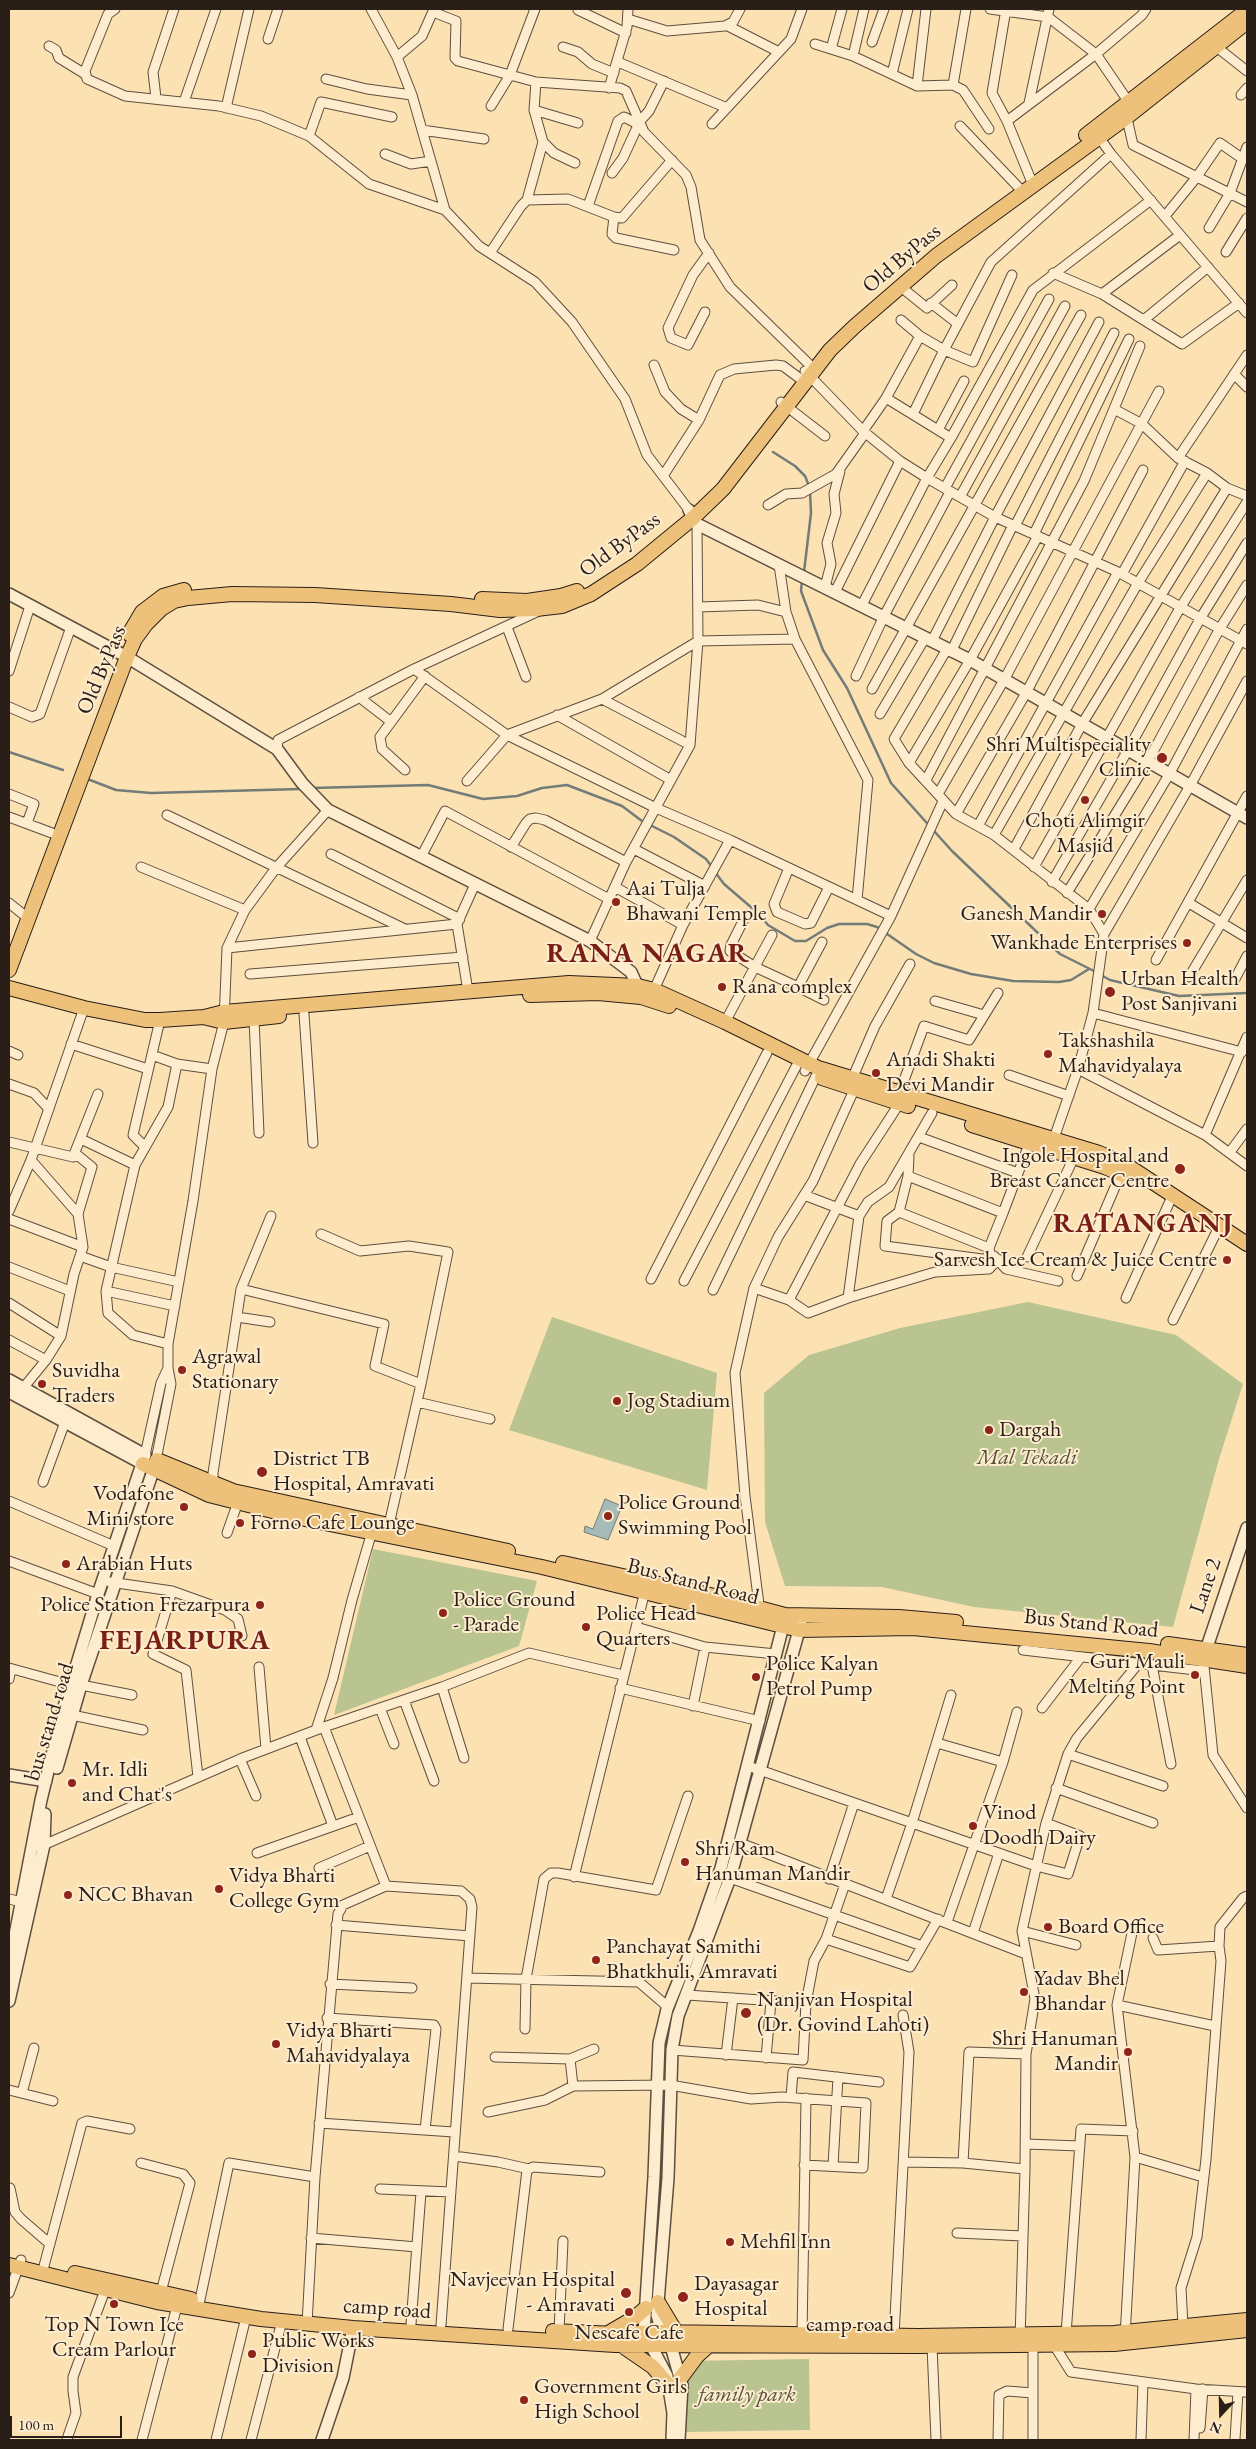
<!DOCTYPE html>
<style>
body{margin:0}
#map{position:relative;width:1256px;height:2449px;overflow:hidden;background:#fce2b3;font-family:"EB Garamond",serif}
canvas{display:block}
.frame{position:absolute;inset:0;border:10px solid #2a1e19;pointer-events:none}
.north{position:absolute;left:1196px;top:2389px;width:50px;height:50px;-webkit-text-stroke:4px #fdecce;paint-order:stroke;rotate:201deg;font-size:14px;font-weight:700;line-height:20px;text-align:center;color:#2a1e19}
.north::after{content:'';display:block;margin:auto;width:18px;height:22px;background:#2a1e19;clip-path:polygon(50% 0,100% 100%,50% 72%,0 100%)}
.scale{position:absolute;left:10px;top:2416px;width:112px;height:22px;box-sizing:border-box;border:2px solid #2a1e19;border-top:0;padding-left:6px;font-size:15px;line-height:18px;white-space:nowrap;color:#2a1e19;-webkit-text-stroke:4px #fdecce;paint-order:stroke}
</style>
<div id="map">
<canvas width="1256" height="2449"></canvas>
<div class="frame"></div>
<div class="north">N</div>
<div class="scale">100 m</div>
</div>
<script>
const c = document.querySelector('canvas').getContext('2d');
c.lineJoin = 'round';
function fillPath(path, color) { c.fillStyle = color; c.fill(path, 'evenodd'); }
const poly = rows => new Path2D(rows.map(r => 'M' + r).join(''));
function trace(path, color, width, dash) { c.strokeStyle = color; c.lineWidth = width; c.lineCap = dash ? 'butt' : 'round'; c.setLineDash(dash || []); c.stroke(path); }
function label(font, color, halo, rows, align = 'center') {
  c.font = font + ' "EB Garamond",serif'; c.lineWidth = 4; c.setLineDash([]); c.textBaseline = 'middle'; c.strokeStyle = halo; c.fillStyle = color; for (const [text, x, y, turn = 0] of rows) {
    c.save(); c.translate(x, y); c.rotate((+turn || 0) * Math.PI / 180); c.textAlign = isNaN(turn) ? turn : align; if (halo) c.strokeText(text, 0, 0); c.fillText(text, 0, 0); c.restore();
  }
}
fillPath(poly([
 [1028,1302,1176,1335,1243,1384,1219,1459,1173,1627,974,1607,882,1587,785,1586,765,1522,764,1393,809,1355,900,1328],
 [552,1317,717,1373,707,1490,509,1430],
 [373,1549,537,1581,519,1646,334,1715],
 [809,2359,810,2430,686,2432,685,2361]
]), '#b9c491');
const water = poly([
 [605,1499,622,1506,608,1540,584,1532,585,1526,593,1529,605,1499]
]);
fillPath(water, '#a4bbb8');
trace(water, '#737c78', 1);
trace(poly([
 [773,452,795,466,805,476,809,486],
 [804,572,811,513,810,491],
 [802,580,801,591,823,650,847,688,891,783,952,851,1060,954,1096,972],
 [9,752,63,770],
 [90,780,116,790,151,793,301,789],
 [312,788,428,785,483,799,517,796,542,788,567,785,622,806,642,821,674,837,706,859,712,867],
 [715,872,724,884,759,914,768,925,795,941,806,941,827,928,839,924,867,924,877,927,916,954,934,963,971,974,1013,981,1059,982,1071,980,1089,969],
 [1101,975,1110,980,1179,996,1247,993]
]), '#737c78', 2.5);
const minor = poly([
 [115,9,108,14,85,71,87,79,125,96,219,106,261,116,309,136,369,184,445,210],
 [371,9,397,57,412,95,445,210,479,246,535,282,572,322,625,399,647,455,689,510],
 [990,9,1048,17,1096,54,1130,104],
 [1006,9,992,93,1007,121,1033,185],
 [578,10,626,33],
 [433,12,456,21,455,58,458,61,536,82,620,88,626,91,644,132,686,175,691,187,700,240,730,287,815,370],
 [628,19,667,31,725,26,733,22,740,9],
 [728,26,779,52],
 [268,39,278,9],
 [872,42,884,9],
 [815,44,853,56,917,86,953,85,963,90,989,129],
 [1214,45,1247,71],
 [49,46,56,50,59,58,85,74],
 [563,47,578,52,592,64,614,73],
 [831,49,842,9],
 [853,56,864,9],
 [397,57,422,36,434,9],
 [618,62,727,108],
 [892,74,908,9],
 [326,79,367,89,412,95],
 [536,82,534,110,543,142,554,153,575,163],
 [953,85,966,9],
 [917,86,926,9],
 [609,88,627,27,628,9],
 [1241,95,1247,88],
 [156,98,153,72,174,9],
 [184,102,216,9],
 [1029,103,1049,9],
 [491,106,510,75,535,9],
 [226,108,249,9],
 [534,110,578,123],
 [1126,114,1133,145,1247,202],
 [1007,121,1096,54,1142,15,1146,9],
 [712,124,791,39,802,9],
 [960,126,1023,192],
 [422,130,484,139],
 [1096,133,1111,154,1247,313],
 [309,136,321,102,392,117],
 [385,154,411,164,431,161],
 [612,173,623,158,640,121,649,111,664,81],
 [527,200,543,142],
 [588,206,618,121,624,117,638,124],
 [1165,216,1196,178,1220,143,1243,159],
 [614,217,612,234,616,238,674,250],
 [1209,228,1230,193,1247,147],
 [1226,252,1247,218],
 [490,253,521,206,527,200,568,199,614,217,622,218,672,160],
 [1053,273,1102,294,1182,344,1239,303],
 [901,287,927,308,952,285],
 [1102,294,1180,235],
 [931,303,958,324],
 [705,312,688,345,671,338,668,328,693,275,709,253],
 [1145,319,1208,267],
 [901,320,920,336,944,350,973,362,1012,275],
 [654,365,665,392,681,409,699,420],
 [805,371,863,431,900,461,927,478,995,517,1118,572,1247,644],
 [1234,374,1247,387],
 [886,398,951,438],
 [781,402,825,436],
 [1114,409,1142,424,1178,458,1207,473,1227,488,1247,496],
 [913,414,944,350,991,262,1111,154],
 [938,430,964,381],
 [863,431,886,398,920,336],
 [1178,458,1247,355],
 [663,476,699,420,720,375,734,369,776,365,783,366,806,383],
 [945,488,1049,299],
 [960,497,1065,306],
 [768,505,786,494,802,493,836,474,865,433],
 [1015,526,1114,333],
 [1034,534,1129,339],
 [779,565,786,612,795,639,868,780,857,900],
 [1122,574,1185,461],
 [825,587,831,564,827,543,836,513,834,494,840,471],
 [835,592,900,461],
 [862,605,927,478,951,438,1033,290,1151,200],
 [698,607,758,605,786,612],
 [507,627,526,677],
 [932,641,995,517,1099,322],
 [947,649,894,739,909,763,956,814,994,835,1089,909,1104,934],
 [951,652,1013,525],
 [414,669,507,735,656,808,730,840,891,916],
 [9,671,30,606],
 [856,676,884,616,950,492],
 [872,689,1081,315],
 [359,697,390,721],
 [602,699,690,745],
 [9,707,32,717,40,714,71,627],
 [880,714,925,638],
 [557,715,671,780],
 [277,749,278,740,414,669,541,610],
 [909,763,970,660,1038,536],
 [405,770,382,749,380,737,425,676],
 [926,780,1084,481,1140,346],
 [467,781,507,735,602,699,698,641,795,639],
 [9,794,34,804,27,823],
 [938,794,1004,680,1159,391],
 [956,814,1026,693,1143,470],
 [167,815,405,929],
 [9,817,52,833],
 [978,826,1118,572],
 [994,835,1138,583,1207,473],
 [511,847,526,823,530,819,536,818,545,820,626,862],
 [634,849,705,886],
 [1014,849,1082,724,1227,488],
 [331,854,460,919],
 [421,857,445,811,609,899],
 [141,867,245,910],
 [1034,867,1180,608,1247,502],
 [789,868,774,904,777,912,805,924,811,923,829,887],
 [1052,882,1128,750,1200,619,1247,543],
 [615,887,683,925],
 [1067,893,1148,761,1219,630,1247,585],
 [9,903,29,919],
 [1189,903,1247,938],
 [1089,909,1170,773,1247,629],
 [746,915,731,945,730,951,755,967,798,987,822,942],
 [457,924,468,991],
 [590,941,626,862,690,745,698,641,697,524],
 [227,948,457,924,475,884],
 [1156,960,1247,796],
 [250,974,463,957],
 [1189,977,1247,880],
 [1235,979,1247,956],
 [798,987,824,1000],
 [654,990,683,925,730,840],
 [935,1001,984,1015],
 [1093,1013,1242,1052],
 [304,1014,313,1143],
 [254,1019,259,1133],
 [725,1022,772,935],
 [71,1044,148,1069],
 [9,1051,18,1055],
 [152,1055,177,1064,212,1069],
 [1078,1069,1205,1135,1247,1166],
 [805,1071,891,916,943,801],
 [1009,1075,1069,1096],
 [852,1079,875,1026,910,964],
 [9,1084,34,1093,49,1109],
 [899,1094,924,1026,969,1040,998,993],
 [899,1104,860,1164,789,1300,808,1313,848,1298,935,1272,989,1269,998,1259],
 [1205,1135,1247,1037],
 [919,1137,1018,1173],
 [81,1139,135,1165],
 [9,1142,73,1157,98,1094],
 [1052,1144,1078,1069,1093,1013,1104,934,1191,784,1247,681],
 [145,1147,133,1135,160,1020],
 [1230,1152,1247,1129],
 [76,1154,92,1167,78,1214],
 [909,1156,908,1176,899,1212,989,1248],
 [908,1176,1003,1213,1031,1139],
 [804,1195,859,1216],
 [9,1211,31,1160,84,1008],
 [899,1212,887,1221,885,1246,982,1259,986,1259,990,1253,989,1248,1003,1213],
 [9,1219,83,1247],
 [321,1234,360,1251,409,1246,448,1252,421,1384],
 [80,1256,111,1267,179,1282],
 [994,1256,1006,1269,1058,1281],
 [1027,1257,1076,1153],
 [9,1267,70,1291],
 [1077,1276,1121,1173],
 [651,1279,767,1053],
 [684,1281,800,1059],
 [754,1288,789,1300],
 [241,1289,384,1324,375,1366,421,1384,388,1529],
 [713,1290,816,1076],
 [106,1291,175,1306],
 [848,1298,859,1216,868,1202,889,1187,932,1113],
 [1126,1298,1170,1201],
 [9,1303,61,1336],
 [237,1317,270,1322],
 [1173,1320,1216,1233],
 [9,1340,46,1360],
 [168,1344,133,1335,108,1313,106,1291,135,1165,168,1107,177,1064],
 [20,1392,46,1360,61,1336,74,1274,83,1247,78,1214,31,1160],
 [417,1402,490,1419],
 [145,1455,161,1383,168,1368],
 [156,1460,171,1384,168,1368,168,1344,193,1201,212,1069,224,1022,227,948,245,910,276,868,328,810],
 [43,1482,65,1422],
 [213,1485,213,1473,241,1289,271,1216],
 [9,1501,114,1546],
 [227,1533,238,1502],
 [9,1561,98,1594],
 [110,1582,172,1591,225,1610,238,1619,242,1636],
 [172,1591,153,1654,186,1670,198,1777],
 [760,1612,745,1496,735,1373,754,1288,778,1237,813,1181,854,1090],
 [636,1627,705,1647,776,1654],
 [1023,1650,1204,1671],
 [1152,1665,1171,1764],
 [1204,1666,1213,1755,1247,1808],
 [259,1667,266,1749],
 [9,1668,71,1685],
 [9,1679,11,1669],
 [81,1685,132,1695],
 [442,1687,464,1758],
 [620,1688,760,1721],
 [404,1700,434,1781],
 [693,1706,705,1647],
 [380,1708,394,1744],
 [1042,1708,1081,1657],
 [72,1715,143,1730],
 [324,1727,386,1886],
 [316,1730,333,1678,352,1600,373,1528],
 [300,1737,333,1826],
 [937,1743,1003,1762],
 [1068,1754,1163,1786],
 [240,1759,256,1796],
 [748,1766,1036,1866,1068,1874,1080,1836,1046,1823],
 [1056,1788,1153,1823],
 [740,1843,1026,1954],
 [39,1847,240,1759,324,1727,442,1687,529,1653,623,1675],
 [257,1853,359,1817],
 [319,1868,370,1846],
 [574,1877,645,1591],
 [730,1878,922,1946],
 [829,1879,854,1803],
 [9,1899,22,1902],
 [886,1899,912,1823,951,1695],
 [947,1922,1003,1762,1017,1712],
 [336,1925,470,1936],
 [1022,1931,1076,1945],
 [973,1933,999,1853],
 [1153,1938,1158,1950,1219,1946],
 [826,1939,910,1967,938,1919],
 [468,1978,639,1982,668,2007],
 [330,1984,412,1988],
 [687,1995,806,2003],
 [1117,2005,1215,2026],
 [327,2018,434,2025,436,2029,425,2130],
 [525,2029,526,1979,544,1879,551,1873,558,1873,656,1890,688,1796],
 [672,2050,803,2060,806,2003,814,1961,826,1939,845,1884],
 [726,2055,733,1998],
 [495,2057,570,2059,594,2049],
 [766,2058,771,2001],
 [570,2059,573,2086],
 [9,2090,53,2101],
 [22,2093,34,2048],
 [791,2097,793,2072,879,2082],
 [488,2112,545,2100,573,2086,670,2085,751,2099,782,2097,866,2103,863,2168,804,2165],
 [319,2123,454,2132],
 [1026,2144,1080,2146],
 [454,2156,498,2162,529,2169],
 [1135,2157,1203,2177],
 [904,2162,963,2163,1025,2169],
 [141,2163,183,2174,190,2183,161,2292],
 [963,2163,969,2052,1026,2054],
 [833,2166,838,2077],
 [10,2188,15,2212,21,2219,50,2244],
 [380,2189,451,2192],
 [957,2233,1023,2236],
 [311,2238,417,2247],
 [44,2266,82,2123,87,2121,130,2129],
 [9,2293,21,2260],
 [198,2309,229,2163,315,2177],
 [307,2324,315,2177,338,1914,343,1905,386,1886,461,1891,470,1899,472,1907,441,2325],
 [411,2324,421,2192],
 [1183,2326,1181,2288,1197,2237,1206,2159,1221,1961,1219,1946,1220,1927,1243,1898,1247,1896],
 [508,2329,527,2170,533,2167,600,2172],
 [559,2332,563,2241],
 [1066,2334,1081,2129,1133,2131],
 [802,2335,806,2098],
 [894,2336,909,2052,903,2015],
 [1125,2337,1135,2157,1117,2005,1132,1933],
 [1020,2340,1025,2169,1026,2054,1035,1999,1022,1931,1046,1823,1068,1754,1077,1738,1138,1664],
 [1054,2345,1071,2372,1196,2389,1247,2392],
 [932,2346,936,2440],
 [1200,2428,1203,2389],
 [67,2439,76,2413,73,2391,73,2377,105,2290],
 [1235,2439,1238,2392],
 [142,2440,177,2306],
 [216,2440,246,2317],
 [251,2440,282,2321],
 [998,2440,999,2395,1007,2391,1033,2393],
 [1033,2440,1033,2345],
 [1141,2440,1143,2382],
 [1194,2440,1196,2389]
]);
const tertiary = poly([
 [689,510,697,524,970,660,1247,818],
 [9,594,127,657,277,749,302,783,328,810,590,941,631,972,640,992],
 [9,1380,145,1455,98,1594,63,1710,41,1800,9,1966],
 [9,1392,143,1464],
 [1204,1656,1247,1528],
 [57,1768,81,1685,156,1462],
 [9,1775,46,1781],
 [9,2001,44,1845,45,1814],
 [322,2440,343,2378,353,2328],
 [672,2440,673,2413,667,2376,644,2332,654,2177,659,2043,667,2009,699,1931,721,1868,785,1618],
 [679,2440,682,2385,671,2346,662,2332,657,2315,668,2178,672,2050,678,2016,730,1878,801,1623]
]);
const primary = poly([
 [1086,135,1247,10],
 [482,599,527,601,561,596,577,591],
 [129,634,142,612,163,596,184,590],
 [9,970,127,657,135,639,146,624,161,609,174,601,188,598,232,594,315,595,451,604,500,610,536,609,562,606,591,594,637,564,693,518,723,489,830,350,855,326,936,256,1127,117,1247,22],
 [9,988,84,1008,145,1020,160,1020,204,1017,224,1012,569,983,638,986,654,990,725,1022,818,1068,1099,1153,1125,1164,1247,1244],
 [530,995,598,993,641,997,669,1006],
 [207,1018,224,1022,279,1016],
 [822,1078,908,1106],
 [972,1125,1105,1167,1134,1180],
 [157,1460,233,1491,508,1551],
 [143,1464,209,1495,300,1518,542,1567,799,1630,913,1628,1149,1651,1247,1666],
 [563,1563,710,1595,785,1615,899,1617,956,1622],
 [1168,1644,1247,1655],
 [9,2265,157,2302,261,2319,353,2328,615,2345,918,2346,1114,2344,1247,2330],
 [75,2273,191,2299],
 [658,2302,676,2332],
 [553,2331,615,2334,662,2332,918,2336,1114,2333,1247,2320],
 [610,2332,634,2318,646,2308],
 [621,2345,653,2367,670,2387],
 [680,2379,697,2356,708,2346]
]);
trace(minor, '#5e4f40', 11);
trace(tertiary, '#5e4f40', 14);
trace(primary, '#2a1e19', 16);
trace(minor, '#fdecce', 9);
trace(tertiary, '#fdecce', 11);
trace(primary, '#eec17a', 14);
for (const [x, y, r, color] of [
 [1162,758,6,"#8f2418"],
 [1085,800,5,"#8f2418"],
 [616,902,5,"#8f2418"],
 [1102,914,5,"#8f2418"],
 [1187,943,5,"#8f2418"],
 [722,987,5,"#8f2418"],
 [1110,992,6,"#8f2418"],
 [1048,1054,5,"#8f2418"],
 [876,1073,5,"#8f2418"],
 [1180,1169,6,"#8f2418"],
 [1227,1260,5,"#8f2418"],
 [182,1370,5,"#8f2418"],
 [42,1384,5,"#8f2418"],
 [617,1401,5,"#8f2418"],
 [989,1430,5,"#8f2418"],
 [262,1472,6,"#8f2418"],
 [184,1507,5,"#8f2418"],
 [608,1516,5,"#8f2418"],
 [240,1523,5,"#8f2418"],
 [66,1564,5,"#8f2418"],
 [260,1605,5,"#8f2418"],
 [443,1613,5,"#8f2418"],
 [586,1627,5,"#8f2418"],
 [1195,1675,5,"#8f2418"],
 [756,1677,5,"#8f2418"],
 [72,1783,5,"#8f2418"],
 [973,1826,5,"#8f2418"],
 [685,1862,5,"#8f2418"],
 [219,1889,5,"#8f2418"],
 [68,1895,5,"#8f2418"],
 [1048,1927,5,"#8f2418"],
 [596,1960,5,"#8f2418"],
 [1024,1992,5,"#8f2418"],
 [746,2013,6,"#8f2418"],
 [276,2044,5,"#8f2418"],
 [1128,2052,5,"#8f2418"],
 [730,2242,5,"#8f2418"],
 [626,2293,6,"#8f2418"],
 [683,2297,6,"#8f2418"],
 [114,2304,5,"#8f2418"],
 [629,2312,5,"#8f2418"],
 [252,2354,5,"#8f2418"],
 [524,2400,5,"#8f2418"]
]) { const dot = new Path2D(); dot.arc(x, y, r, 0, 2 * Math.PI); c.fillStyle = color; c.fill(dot); trace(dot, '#fdecce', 2); }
label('22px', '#2a1e19', '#fdecce', [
 ["Old ByPass",902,259,-40],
 ["Old ByPass",620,545,-36],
 ["Old ByPass",102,670,-67],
 ["Bus Stand Road",693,1582,14],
 ["Lane 2",1206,1586,-71],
 ["Bus Stand Road",1091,1624,6],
 ["bus stand road",50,1722,-73],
 ["camp road",387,2309,4],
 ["camp road",850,2325]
]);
label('22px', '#2a1e19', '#fdecce', [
 ["Shri Multispeciality",1151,745,"right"],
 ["Clinic",1151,770,"right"],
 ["Choti Alimgir",1085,821,"center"],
 ["Masjid",1085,846,"center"],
 ["Aai Tulja",626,889],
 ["Bhawani Temple",626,914],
 ["Ganesh Mandir",1092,914,"right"],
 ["Wankhade Enterprises",1177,943,"right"],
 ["Urban Health",1121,979],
 ["Post Sanjivani",1121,1004],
 ["Rana complex",732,987],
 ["Takshashila",1058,1041],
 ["Mahavidyalaya",1058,1066],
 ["Anadi Shakti",886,1060],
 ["Devi Mandir",886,1085],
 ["Ingole Hospital and",1169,1156,"right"],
 ["Breast Cancer Centre",1169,1181,"right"],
 ["Sarvesh Ice Cream & Juice Centre",1217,1260,"right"],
 ["Agrawal",192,1357],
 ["Stationary",192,1382],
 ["Suvidha",52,1371],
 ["Traders",52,1396],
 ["Jog Stadium",627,1401],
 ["Dargah",999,1430],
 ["District TB",273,1459],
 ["Hospital, Amravati",273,1484],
 ["Vodafone",174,1494,"right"],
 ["Mini store",174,1519,"right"],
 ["Police Ground",618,1503],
 ["Swimming Pool",618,1528],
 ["Forno Cafe Lounge",250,1523],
 ["Arabian Huts",76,1564],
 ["Police Ground",453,1600],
 ["- Parade",453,1625],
 ["Police Station Frezarpura",250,1605,"right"],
 ["Police Head",596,1614],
 ["Quarters",596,1639],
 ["Guri Mauli",1185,1662,"right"],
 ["Melting Point",1185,1687,"right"],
 ["Police Kalyan",766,1664],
 ["Petrol Pump",766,1689],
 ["Mr. Idli",82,1770],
 ["and Chat's",82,1795],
 ["Vinod",983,1813],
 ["Doodh Dairy",983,1838],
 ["Shri Ram",695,1849],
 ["Hanuman Mandir",695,1874],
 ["Vidya Bharti",229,1876],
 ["College Gym",229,1901],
 ["NCC Bhavan",78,1895],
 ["Board Office",1058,1927],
 ["Panchayat Samithi",606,1947],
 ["Bhatkhuli, Amravati",606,1972],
 ["Yadav Bhel",1034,1979],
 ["Bhandar",1034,2004],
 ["Nanjivan Hospital",757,2000],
 ["(Dr. Govind Lahoti)",757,2025],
 ["Vidya Bharti",286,2031],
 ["Mahavidyalaya",286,2056],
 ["Shri Hanuman",1118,2039,"right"],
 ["Mandir",1118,2064,"right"],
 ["Mehfil Inn",740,2242],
 ["Navjeevan Hospital",615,2280,"right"],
 ["- Amravati",615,2305,"right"],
 ["Dayasagar",694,2284],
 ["Hospital",694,2309],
 ["Top N Town Ice",114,2325,"center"],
 ["Cream Parlour",114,2350,"center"],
 ["Nescafe Cafe",629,2333,"center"],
 ["Public Works",262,2341],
 ["Division",262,2366],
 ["Government Girls",534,2387],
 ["High School",534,2412]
], 'left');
label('italic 22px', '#55503d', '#fdecce', [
 ["Mal Tekadi",1027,1458],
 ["family park",747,2395]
]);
c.letterSpacing = '1px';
label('bold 28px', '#7a1f14', '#fdecce', [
 ["RANA NAGAR",648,954],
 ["RATANGANJ",1143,1224],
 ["FEJARPURA",185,1641]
]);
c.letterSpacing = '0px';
</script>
